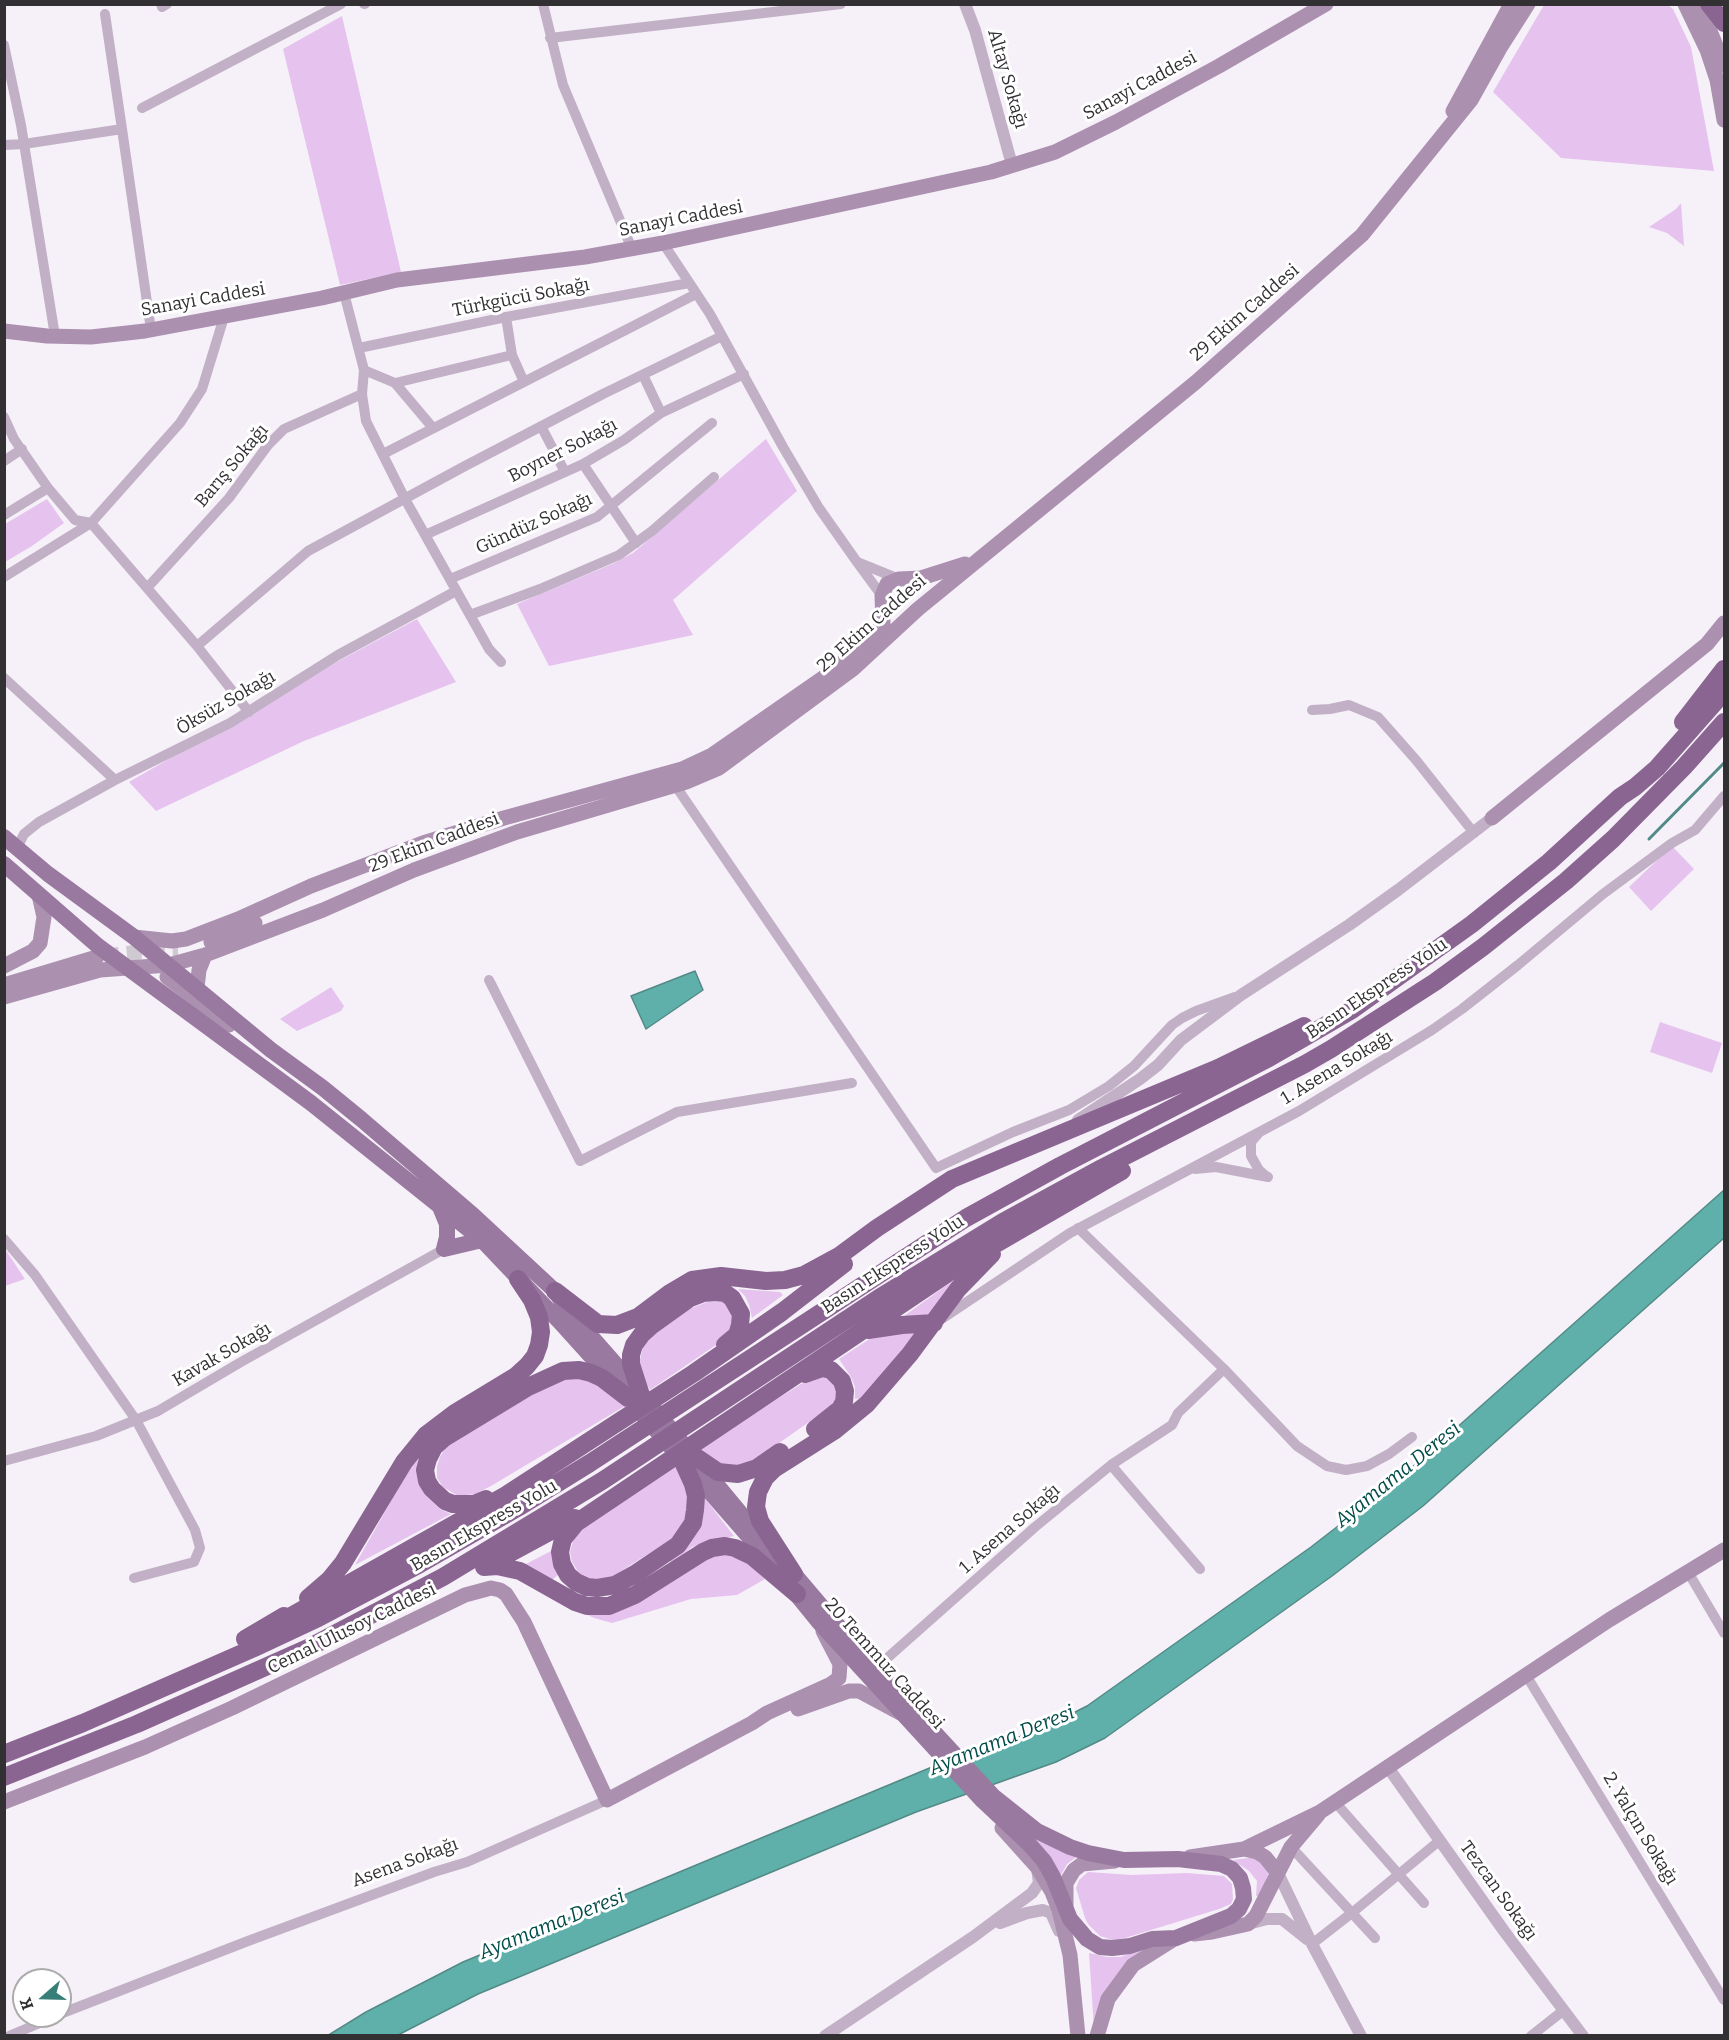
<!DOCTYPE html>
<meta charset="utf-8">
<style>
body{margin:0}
#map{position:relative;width:1729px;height:2040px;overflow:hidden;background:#f6f0f8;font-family:Bitter,serif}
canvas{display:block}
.frame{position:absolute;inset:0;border:6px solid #333033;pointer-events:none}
.north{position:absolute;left:12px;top:1968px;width:60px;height:60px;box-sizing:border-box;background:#fff;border:2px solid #adacad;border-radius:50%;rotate:250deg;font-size:16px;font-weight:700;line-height:24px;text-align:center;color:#333033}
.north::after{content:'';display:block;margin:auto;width:21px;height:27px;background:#377e79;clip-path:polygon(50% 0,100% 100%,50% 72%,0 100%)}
</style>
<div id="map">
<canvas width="1729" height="2040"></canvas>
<div class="frame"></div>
<div class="north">K</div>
</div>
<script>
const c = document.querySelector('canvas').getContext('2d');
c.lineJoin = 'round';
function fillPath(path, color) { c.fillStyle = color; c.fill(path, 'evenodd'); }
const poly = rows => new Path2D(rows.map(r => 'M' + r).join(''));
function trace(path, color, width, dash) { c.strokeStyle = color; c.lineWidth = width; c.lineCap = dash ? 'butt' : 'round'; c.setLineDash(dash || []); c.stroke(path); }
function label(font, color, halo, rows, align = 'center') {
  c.font = font + ' Bitter,serif'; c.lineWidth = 6; c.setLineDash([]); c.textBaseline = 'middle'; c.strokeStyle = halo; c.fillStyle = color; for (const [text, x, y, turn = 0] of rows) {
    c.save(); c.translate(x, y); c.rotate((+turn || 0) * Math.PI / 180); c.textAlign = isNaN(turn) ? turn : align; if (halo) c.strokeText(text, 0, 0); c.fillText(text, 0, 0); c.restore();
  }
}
fillPath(poly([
 [1544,5,1668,5,1673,9,1691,47,1714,171,1561,158,1493,92],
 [342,16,401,272,340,285,283,49],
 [1681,203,1684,246,1667,233,1649,227,1676,209],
 [766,439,797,491,673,600,693,635,549,666,517,604,612,564,633,553],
 [47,499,64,523,32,546,5,562,5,524],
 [417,619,456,682,304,741,156,811,129,782,329,666],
 [1672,846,1694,869,1651,911,1629,887],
 [331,987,344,1006,341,1011,297,1031,280,1019],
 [1660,1022,1722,1043,1712,1073,1650,1052],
 [5,1249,25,1279,5,1286,4,1286],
 [955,1279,956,1280,928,1316,900,1319],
 [738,1289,780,1292,783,1295,752,1318,749,1305,745,1296],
 [710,1301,725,1302,734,1316,733,1329,716,1345,650,1390,643,1379,639,1364,644,1342,689,1309],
 [919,1329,863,1398,855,1399,855,1387,851,1377,839,1359,880,1332],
 [818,1376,828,1379,837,1387,835,1401,822,1413,749,1464,726,1469,699,1448,801,1384],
 [565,1378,581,1378,595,1382,625,1406,491,1486,475,1494,458,1496,443,1487,437,1478,437,1466,440,1457,446,1447,545,1387],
 [423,1449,419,1482,425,1495,440,1509,451,1514,355,1565,405,1476],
 [674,1465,687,1486,688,1515,675,1537,610,1578,592,1579,581,1576,572,1562,570,1552,573,1541,577,1534,583,1527],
 [700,1492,734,1536,692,1547,672,1563,668,1559],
 [553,1550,559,1574,551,1581,524,1565],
 [718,1552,745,1561,765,1579,737,1595,691,1599,612,1623,594,1618,575,1609,594,1612],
 [1027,1834,1078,1856,1067,1864,1061,1875],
 [1248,1858,1259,1858,1269,1872,1260,1896,1256,1896,1257,1881,1249,1871,1233,1860],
 [1088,1872,1132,1875,1187,1873,1224,1876,1232,1884,1233,1899,1231,1904,1219,1909,1125,1938,1113,1940,1100,1936,1088,1924,1085,1918,1076,1888,1079,1880],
 [1152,1946,1094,2029,1089,1953,1107,1957,1120,1957]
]), '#e6c3ee');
const water = poly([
 [695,971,703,990,646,1029,631,996,695,971],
 [1724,1190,1724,1238,1423,1506,1332,1576,1105,1738,1056,1762,916,1812,478,1994,398,2035,327,2036,366,2012,463,1962,932,1767,1042,1729,1087,1706,1311,1547,1400,1478,1724,1190]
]);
fillPath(water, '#5fb0aa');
trace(water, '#528a86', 1.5);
trace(poly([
 [1649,839,1724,763]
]), '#528a86', 3);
trace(poly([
 [104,956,141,952,178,952]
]), '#cfcad1', 15, [15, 8]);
trace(poly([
 [161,4,162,7,167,4],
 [364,4,365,4],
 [543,4,563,85,632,249],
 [105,14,122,129],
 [550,38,841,4],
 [4,45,21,125,55,336],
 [142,108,341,4],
 [4,145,24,144,122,129,151,330],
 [663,243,710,314,783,447,819,508,857,562],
 [344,293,364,370,362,394,366,421,405,499,489,649,501,662],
 [506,317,512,355,524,382],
 [359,348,506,317,689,283],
 [364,370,395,383,433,428],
 [643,375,661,413],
 [395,383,512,355],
 [4,417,14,439,48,488,75,520,91,523,197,646,249,712],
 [541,426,565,472],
 [383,454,696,294],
 [4,461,22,449],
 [583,464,636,543],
 [4,515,48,488],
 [425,535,583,464,624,440,661,413,744,374],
 [4,577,91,523,180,423,202,389,224,317],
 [450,579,597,517,712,423],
 [147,588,229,498,268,445,284,429,362,394],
 [882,596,857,562,899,579],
 [470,615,540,589,619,555,652,531,714,477],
 [197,646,308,551,465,466,603,394,722,336],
 [4,678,115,780],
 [1312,710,1330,709,1349,705,1378,717,1416,760,1474,833],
 [675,785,936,1168,1013,1132,1069,1110,1109,1086,1134,1066,1172,1025,1182,1018,1196,1011,1235,997],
 [17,848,24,834,39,822,115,780,230,723,338,655,456,591],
 [489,980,580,1161,677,1112,852,1083],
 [1258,1134,1251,1142,1251,1156,1259,1170,1266,1176],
 [1195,1169,1216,1167,1268,1177],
 [1078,1228,1224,1369],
 [4,1239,35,1275,136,1420,195,1530,200,1548,194,1562,134,1578],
 [940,1320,1070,1233,1299,1111,1432,1030,1462,1009,1518,965,1603,894,1672,843,1695,830,1724,796],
 [4,1461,96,1436,158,1411,241,1362,444,1249],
 [1111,1465,1200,1569],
 [1688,1572,1724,1633],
 [876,1668,1035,1527,1111,1465,1172,1425,1178,1413,1224,1369,1297,1446,1327,1466,1346,1470,1367,1466,1389,1454,1412,1437],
 [1526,1675,1724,2000],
 [1335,1802,1424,1903],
 [1291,1847,1375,1938],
 [1312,1944,1353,1912,1439,1841],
 [60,2014,248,1941,434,1872,467,1862,607,1800],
 [9,2036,56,2016],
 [1531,2036,1564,2010]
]), '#c2b1c6', 10);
trace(poly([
 [965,4,975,30,1012,165],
 [1078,1120,1140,1079,1158,1065,1181,1040,1241,995,1349,925,1398,890,1492,818],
 [1387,1766,1504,1931,1583,2036],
 [1278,1873,1312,1944,1361,2036],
 [1000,1923,1027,1913,1043,1910,1051,1913,1059,1931],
 [1248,1924,1267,1919,1282,1919,1307,1939],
 [825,2036,973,1937,1032,1893,1039,1883,1037,1868]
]), '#c2b1c6', 12);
trace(poly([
 [1685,4,1707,50,1717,80,1724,120],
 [1699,4,1724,65],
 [1453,111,1511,4],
 [4,331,47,336,91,337,145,331,322,298,397,280,585,257,663,243,991,172,1055,152,1116,122,1219,66,1326,4],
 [1492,818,1707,644,1724,623],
 [134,937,172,941,186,939,238,919,311,886,423,843,504,818,682,769,712,755,823,678,874,638,883,623,882,596,887,584,899,579,921,578,965,564],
 [211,942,255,923],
 [4,966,33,951,40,943,44,917,39,895],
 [167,977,229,1025],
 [4,985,97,957],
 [197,988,199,970,205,955],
 [4,997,100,970,169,965,205,955,323,910,414,870,517,832,686,782,719,768,853,669,918,609,1196,382,1362,235,1471,100,1500,48,1528,4],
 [798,1709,849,1691,859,1691,900,1713],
 [4,1802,145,1747,232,1708,465,1595,491,1588,500,1590,506,1594,524,1622,607,1800,752,1723,767,1713,831,1684,839,1678,840,1664,823,1631],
 [1002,1828,1037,1867,1052,1892,1059,1910,1070,1955,1078,2036],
 [1244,1849,1257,1852,1265,1857,1278,1873],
 [1190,1857,1244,1849,1320,1812,1609,1620,1724,1550],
 [1066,1905,1066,1883,1074,1870,1082,1864,1115,1861],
 [1194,1934,1212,1932,1248,1924,1256,1916,1291,1847,1318,1815],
 [1097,2036,1108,1999,1133,1965,1176,1938]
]), '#ab90b0', 15);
trace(poly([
 [4,837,48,874,134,937,271,1050,323,1088,361,1119,473,1215,555,1291,567,1309,640,1392,771,1550,794,1574,861,1653,993,1796,1037,1831,1070,1847,1088,1853,1124,1860,1178,1859,1221,1864,1232,1869,1240,1878,1243,1888,1244,1899,1239,1909,1231,1916,1176,1938,1152,1939,1130,1946,1112,1948,1100,1947,1087,1939,1070,1919,1053,1877,1044,1861,1030,1845,983,1801,818,1621,757,1546,642,1414],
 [4,864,98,946,311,1103,482,1240,559,1321,615,1383],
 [440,1207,447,1224,447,1237,444,1249,482,1240]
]), '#9979a0', 16);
trace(poly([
 [1709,4,1724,23],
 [1683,722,1724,669],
 [555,1291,598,1324,617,1325,638,1317,670,1293,692,1280,721,1276,766,1281,785,1280,804,1275,839,1256,877,1228,952,1179,1218,1068,1304,1026],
 [868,1330,902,1325,934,1323],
 [805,1374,822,1368,831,1370,842,1381,845,1391,844,1402,840,1409,815,1429],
 [640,1392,631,1364,631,1355,634,1345,642,1334,651,1326,690,1298,703,1293,714,1292,725,1293,732,1298,741,1314,740,1325,737,1335,725,1345],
 [693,1455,718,1472,738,1474,757,1468,780,1452],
 [683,1462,693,1484,696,1496,695,1510,693,1523,678,1545,635,1574,615,1585,597,1588,587,1587,576,1582,568,1575,562,1564,560,1552,563,1539,576,1523,963,1263,1122,1171],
 [486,1499,474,1504,453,1504,445,1501,432,1489,427,1481,425,1470,428,1459,434,1447,444,1438,528,1387,563,1371,579,1370,591,1373,602,1378,628,1398],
 [486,1566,575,1518],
 [484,1567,497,1566,520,1571,575,1602,587,1606,609,1606,635,1595,703,1552,712,1548,725,1546,735,1548,752,1556,797,1594],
 [794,1574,760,1521,756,1507,758,1492,765,1478,774,1469,834,1431,867,1404,910,1354,958,1289,992,1254],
 [308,1598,330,1579,343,1563,404,1462,426,1435,455,1413,516,1376,527,1366,535,1356,539,1345,541,1332,539,1317,532,1300,518,1279],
 [275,1625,506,1495,694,1373,782,1312,844,1264],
 [245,1639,284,1616],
 [4,1754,83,1723,254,1648,318,1618,420,1564,519,1507,590,1463,966,1218,1060,1166,1269,1058,1352,1010,1472,924,1549,862,1620,797,1635,787,1657,768,1724,692],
 [4,1777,137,1724,308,1648,443,1577,602,1481,879,1298,1003,1222,1102,1168,1305,1064,1331,1049,1435,982,1483,947,1566,881,1613,839,1684,767,1724,722]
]), '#8a6592', 18);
label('18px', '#333033', '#fff', [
 ["Altay Sokağı",1007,79,74],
 ["Sanayi Caddesi",1140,86,-28],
 ["Sanayi Caddesi",681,219,-11],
 ["Türkgücü Sokağı",521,298,-11],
 ["Sanayi Caddesi",203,300,-10],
 ["29 Ekim Caddesi",1245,313,-41],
 ["Boyner Sokağı",563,451,-27],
 ["Barış Sokağı",232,466,-50],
 ["Gündüz Sokağı",534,524,-24],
 ["29 Ekim Caddesi",872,624,-41],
 ["Öksüz Sokağı",226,703,-30],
 ["29 Ekim Caddesi",434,843,-21],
 ["Basın Ekspress Yolu",1377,989,-34],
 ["1. Asena Sokağı",1337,1068,-31],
 ["Basın Ekspress Yolu",893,1265,-33],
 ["Kavak Sokağı",222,1355,-30],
 ["Basın Ekspress Yolu",484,1526,-30],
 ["1. Asena Sokağı",1010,1529,-41],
 ["Cemal Ulusoy Caddesi",352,1629,-26],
 ["20 Temmuz Caddesi",884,1664,48],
 ["2. Yalçın Sokağı",1640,1829,59],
 ["Asena Sokağı",405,1863,-20],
 ["Tezcan Sokağı",1498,1891,54]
]);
label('italic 20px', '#004c48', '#fff', [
 ["Ayamama Deresi",1398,1475,-39],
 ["Ayamama Deresi",1002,1741,-22],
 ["Ayamama Deresi",552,1925,-22]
]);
</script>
